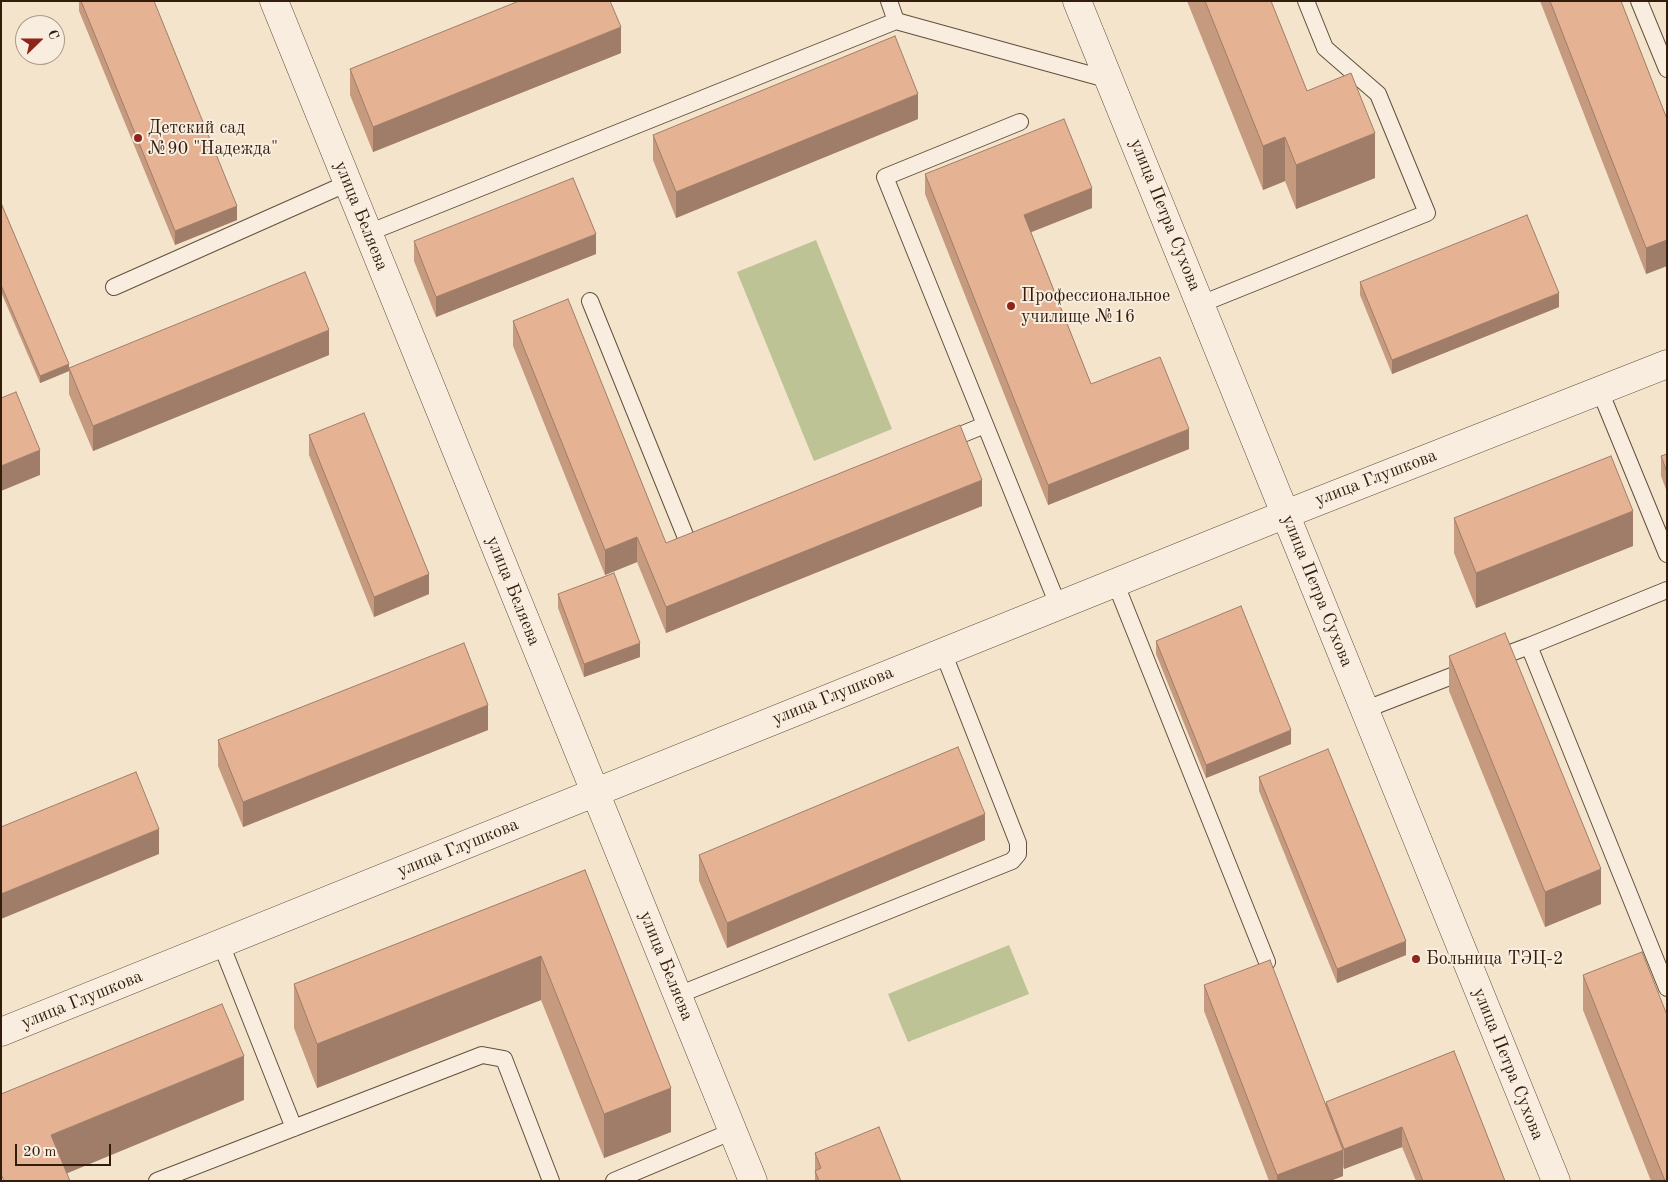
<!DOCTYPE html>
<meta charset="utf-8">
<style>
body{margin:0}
#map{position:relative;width:1668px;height:1182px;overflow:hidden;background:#f4e4cc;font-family:"Old Standard TT",serif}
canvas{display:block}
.frame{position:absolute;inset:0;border:2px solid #321d0d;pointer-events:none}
.north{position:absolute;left:15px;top:15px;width:50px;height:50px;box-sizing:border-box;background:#f8edde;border:1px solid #a99a8a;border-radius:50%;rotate:68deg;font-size:14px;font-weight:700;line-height:20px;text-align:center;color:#321d0d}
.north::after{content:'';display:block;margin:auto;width:18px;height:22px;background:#8f2418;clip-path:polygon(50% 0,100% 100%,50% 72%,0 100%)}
.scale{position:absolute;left:15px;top:1144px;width:96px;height:22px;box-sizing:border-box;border:2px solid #321d0d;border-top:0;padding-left:6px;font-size:15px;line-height:18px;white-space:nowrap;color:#321d0d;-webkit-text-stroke:4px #f8edde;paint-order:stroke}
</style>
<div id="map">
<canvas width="1668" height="1182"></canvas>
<div class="frame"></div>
<div class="north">С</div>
<div class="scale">20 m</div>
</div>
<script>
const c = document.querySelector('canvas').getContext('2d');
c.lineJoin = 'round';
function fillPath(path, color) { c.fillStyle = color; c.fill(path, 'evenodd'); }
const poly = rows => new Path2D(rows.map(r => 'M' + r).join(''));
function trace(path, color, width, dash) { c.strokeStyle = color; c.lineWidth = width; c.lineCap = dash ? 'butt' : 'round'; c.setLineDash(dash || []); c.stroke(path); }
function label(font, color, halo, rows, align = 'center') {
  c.font = font + ' "Old Standard TT",serif'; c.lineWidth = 4; c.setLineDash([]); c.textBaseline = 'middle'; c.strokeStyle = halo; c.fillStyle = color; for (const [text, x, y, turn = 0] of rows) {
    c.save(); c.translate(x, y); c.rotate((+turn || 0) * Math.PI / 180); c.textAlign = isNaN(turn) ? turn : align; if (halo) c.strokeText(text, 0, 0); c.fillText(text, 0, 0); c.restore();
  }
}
fillPath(poly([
 [816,240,892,429,814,461,737,272],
 [1009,945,1029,994,908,1042,888,994]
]), '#bec396');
const service = poly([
 [1639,1,1667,69],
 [896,21,1110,80],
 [1020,122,885,177,1058,605],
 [368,233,896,21,889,1],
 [114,287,348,183],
 [590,301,689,545,698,542],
 [1201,304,1427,213,1378,94,1325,48,1306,1],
 [1600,391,1667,554],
 [943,442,985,425],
 [1115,582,1267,962],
 [1529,646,1667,590],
 [1492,660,1529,646,1667,988],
 [1364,710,1470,669],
 [221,944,294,1128],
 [678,995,1012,861,1018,854,1018,843,943,652],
 [157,1181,482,1055,504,1059,551,1181],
 [614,1181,733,1131]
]);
const minor = poly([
 [274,1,753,1181],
 [1,1032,1286,514,1667,364]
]);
const tertiary = poly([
 [1077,1,1556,1181]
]);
trace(service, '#624f3d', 18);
trace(minor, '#624f3d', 29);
trace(tertiary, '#624f3d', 29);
trace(service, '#f8edde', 16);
trace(minor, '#f8edde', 28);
trace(tertiary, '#f8edde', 28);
fillPath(poly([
 [79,1,154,1,237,220,175,245,79,11],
 [1187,1,1271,1,1307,91,1375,178,1296,209,1285,181,1263,190],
 [1540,1,1621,1,1667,119,1667,266,1646,274],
 [621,53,373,152,350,95,350,69],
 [918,119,676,218,653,160,653,135],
 [925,174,1092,208,1031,232,1091,384,1189,449,1048,505,925,194],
 [1,203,69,368,329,355,93,451,69,394,69,371,40,383,1,292],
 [414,241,596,254,436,317,414,261],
 [1360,282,1559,307,1392,374,1360,295],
 [513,321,666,543,982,506,666,633,637,562,605,575,513,346],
 [309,435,429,594,374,617,309,455],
 [1667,454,1667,492,1661,476,1661,456],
 [1454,518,1633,546,1476,608,1454,553],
 [558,594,640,657,584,677,558,608],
 [1156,641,1291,744,1206,778,1156,654],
 [1449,656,1601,904,1545,927,1449,691],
 [488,730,243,827,218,766,218,740],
 [1259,777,1406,955,1337,983,1259,791],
 [985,840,727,948,699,881,699,855],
 [585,870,671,1132,604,1158,541,1000,317,1088,294,1028,294,984],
 [1583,975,1667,1181,1651,1181,1583,1010],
 [1204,985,1326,1104,1326,1102,1454,1051,1505,1181,1416,1181,1402,1147,1344,1169,1343,1167,1343,1176,1330,1181,1269,1181,1204,1011],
 [815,1153,901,1181,815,1181]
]), '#c59a7f');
fillPath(poly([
 [621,27,621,53,373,152,373,127],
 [918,94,918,119,676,218,676,192],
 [1375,133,1375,178,1296,209,1296,165],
 [1285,137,1285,181,1263,190,1263,146],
 [1092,188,1092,208,1024,235,1024,215],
 [237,206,237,220,175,245,175,231],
 [596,234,596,254,436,317,436,297],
 [1667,240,1667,266,1646,274,1646,248],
 [1559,293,1559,307,1392,374,1392,360],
 [329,330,329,355,93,451,93,426],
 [69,364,69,371,40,383,40,376],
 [1189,429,1189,449,1048,505,1048,485],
 [40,450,40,475,1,491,1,466],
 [982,480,982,506,666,633,666,607],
 [1633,511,1633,546,1476,608,1476,573],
 [637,537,637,562,605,575,605,550],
 [429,574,429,594,374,617,374,597],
 [640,643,640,657,584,677,584,664],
 [488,705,488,730,243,827,243,802],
 [1291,730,1291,744,1206,778,1206,765],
 [985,814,985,840,727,948,727,923],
 [159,829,159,854,1,919,1,894],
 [1601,869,1601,904,1545,927,1545,892],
 [1406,941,1406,955,1337,983,1337,969],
 [541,956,541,1000,317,1088,317,1044],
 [244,1056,244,1100,51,1180,51,1135],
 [671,1088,671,1132,604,1158,604,1114],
 [1402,1127,1402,1147,1344,1169,1344,1149],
 [1343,1150,1343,1176,1330,1181,1277,1181,1277,1175]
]), '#a07d68');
const building = poly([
 [81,1,154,1,237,206,175,231,81,1],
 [519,1,610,1,621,27,373,127,350,69,519,1],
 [1205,1,1271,1,1307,91,1351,73,1375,133,1296,165,1285,137,1263,146,1205,1],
 [1550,1,1621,1,1667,119,1667,240,1646,248,1550,1],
 [895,36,918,94,676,192,653,135,895,36],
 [1064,119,1092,188,1024,215,1091,384,1160,357,1189,429,1048,485,925,174,1064,119],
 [573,178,596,234,436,297,414,241,573,178],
 [1,203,69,364,40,376,1,285,1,203],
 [1527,215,1559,293,1392,360,1360,282,1527,215],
 [305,272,329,330,93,426,69,368,305,272],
 [568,299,666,543,960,425,982,480,666,607,637,537,605,550,513,321,568,299],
 [16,392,40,450,1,466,1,398,16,392],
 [364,413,429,574,374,597,309,435,364,413],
 [1667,454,1667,472,1661,456,1667,454],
 [1611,456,1633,511,1476,573,1454,518,1611,456],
 [614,573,640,643,584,664,558,594,614,573],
 [1241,606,1291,730,1206,765,1156,641,1241,606],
 [1505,633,1601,869,1545,892,1449,656,1505,633],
 [464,643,488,705,243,802,218,740,464,643],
 [958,747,985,814,727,923,699,855,958,747],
 [1328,749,1406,941,1337,969,1259,777,1328,749],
 [136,772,159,829,1,894,1,827,136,772],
 [585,870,671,1088,604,1114,541,956,317,1044,294,984,585,870],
 [1642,952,1667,1015,1667,1181,1665,1181,1583,975,1642,952],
 [1270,960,1343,1150,1277,1175,1204,985,1270,960],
 [222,1004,244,1056,51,1135,70,1181,4,1181,1,1174,1,1094,222,1004],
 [1454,1051,1505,1181,1423,1181,1402,1127,1344,1149,1326,1102,1454,1051],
 [879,1127,901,1181,819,1181,815,1171,821,1168,815,1153,879,1127]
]);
fillPath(building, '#e5b394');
trace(building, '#a07d68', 1);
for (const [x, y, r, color] of [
 [138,138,5,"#8f2418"],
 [1011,306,5,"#8f2418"],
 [1416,959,5,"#8f2418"]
]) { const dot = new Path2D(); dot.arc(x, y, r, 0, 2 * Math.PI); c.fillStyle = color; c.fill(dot); trace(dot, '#f8edde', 2); }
label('18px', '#321d0d', '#f8edde', [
 ["Детский сад",148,128],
 ["№90 \"Надежда\"",148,149],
 ["Профессиональное",1021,296],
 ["училище №16",1021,317],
 ["Больница ТЭЦ-2",1426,959]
], 'left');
label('18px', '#321d0d', '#f8edde', [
 ["улица Петра Сухова",1165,215,68],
 ["улица Беляева",361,216,68],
 ["улица Глушкова",1376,478,-21],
 ["улица Беляева",513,591,68],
 ["улица Петра Сухова",1317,591,68],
 ["улица Глушкова",833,696,-22],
 ["улица Глушкова",458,848,-22],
 ["улица Беляева",666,966,68],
 ["улица Глушкова",82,1000,-22],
 ["улица Петра Сухова",1508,1064,68]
]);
</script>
